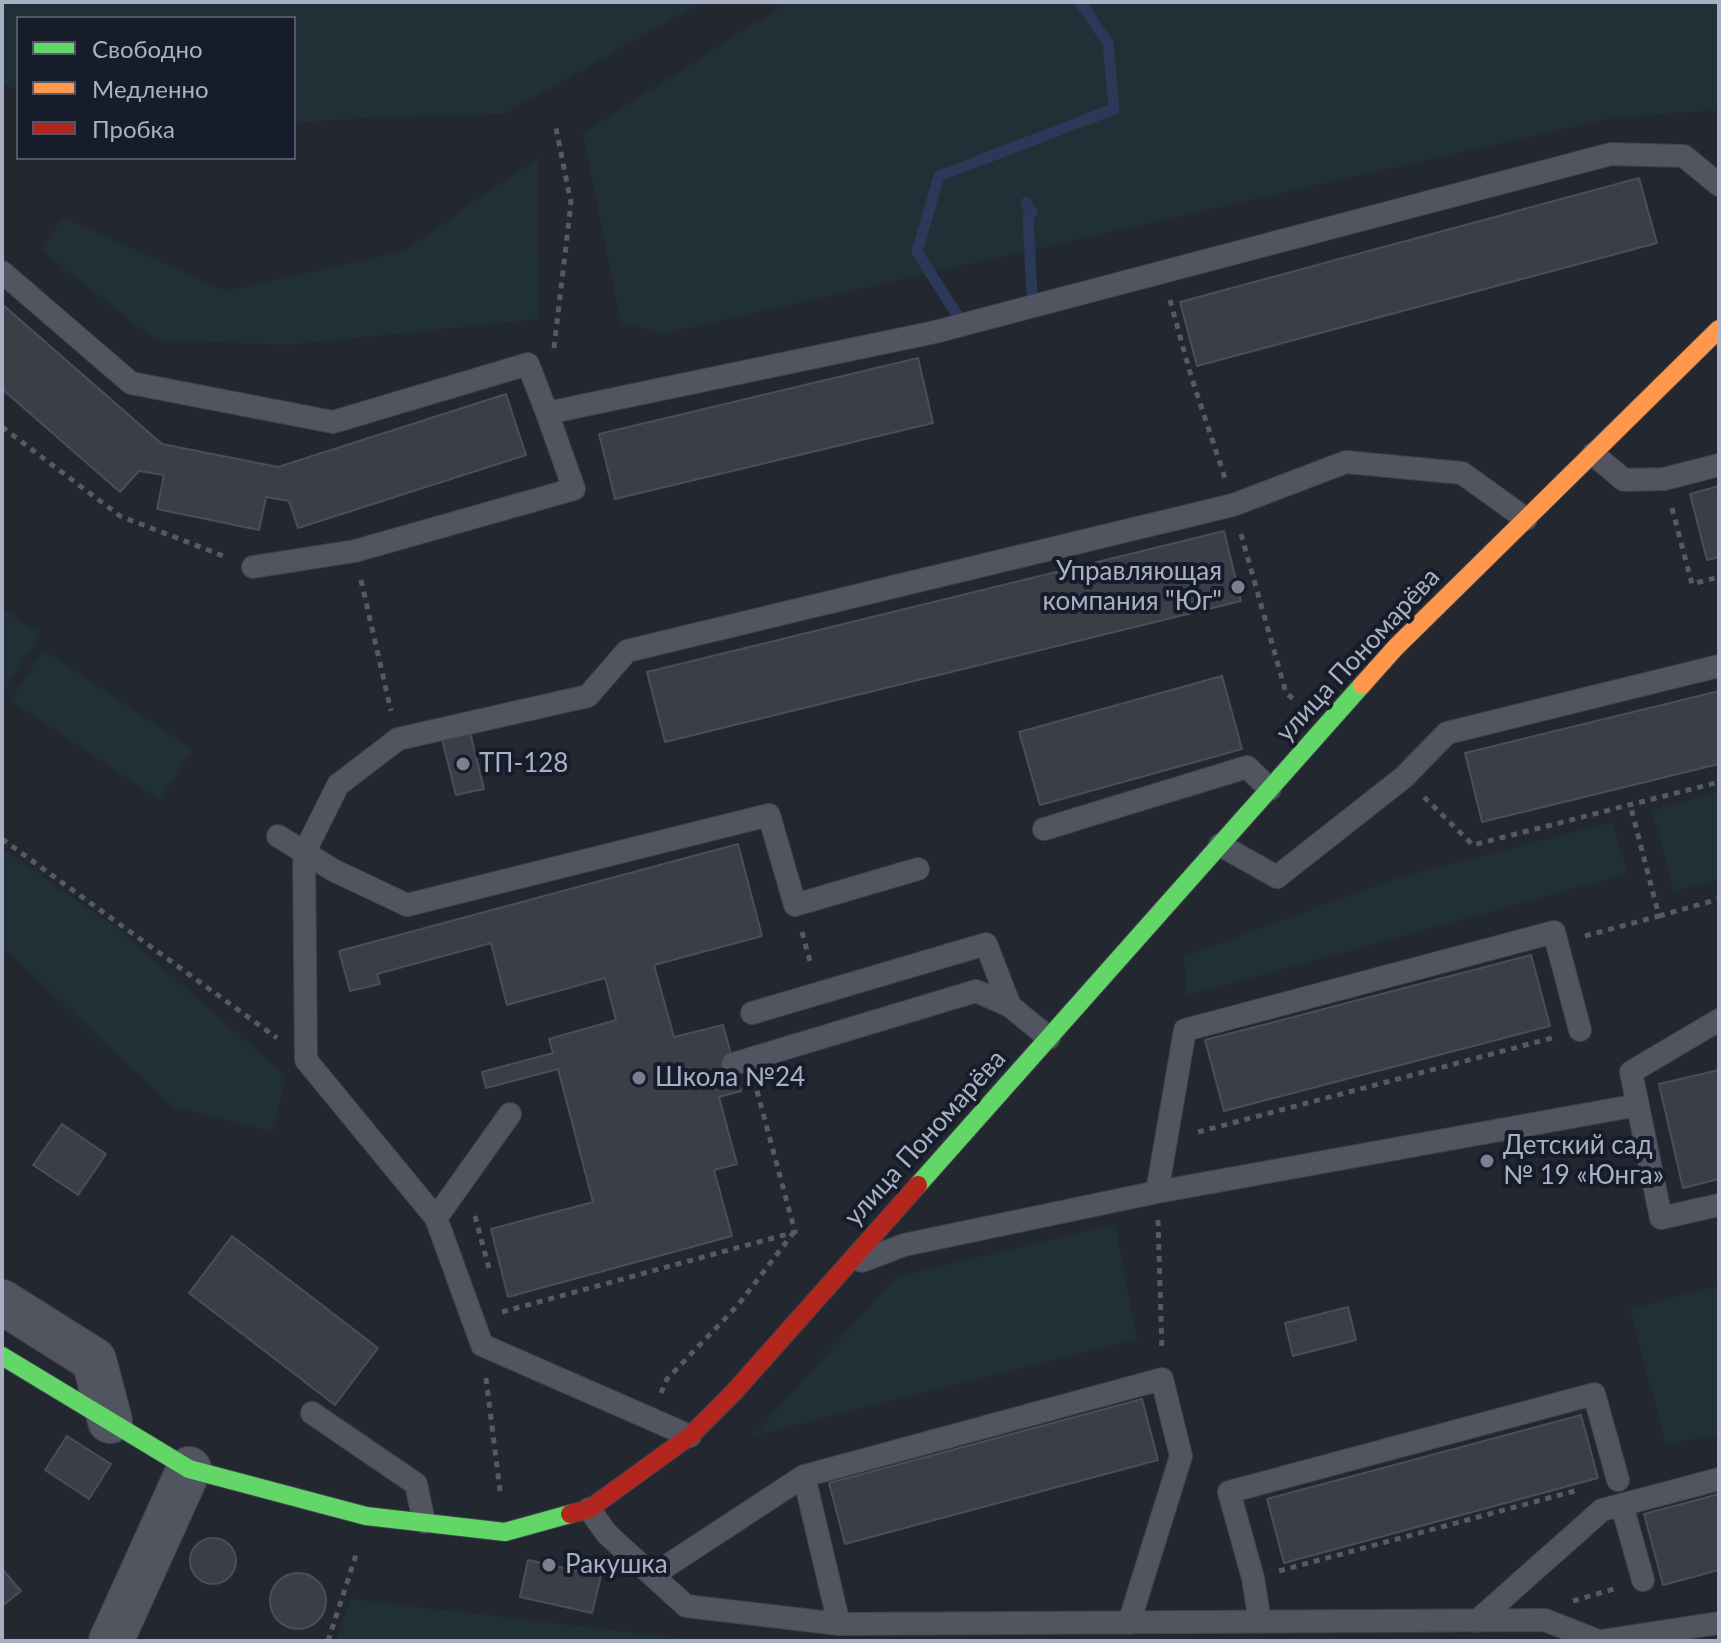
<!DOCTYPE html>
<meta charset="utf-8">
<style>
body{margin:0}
#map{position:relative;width:1721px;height:1643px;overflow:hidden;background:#232730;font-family:Lato,sans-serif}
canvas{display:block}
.frame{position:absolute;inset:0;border:4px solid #aab0c4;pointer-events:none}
.legend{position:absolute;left:16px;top:16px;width:280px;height:144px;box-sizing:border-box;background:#171c2b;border:2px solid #525768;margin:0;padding:10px 14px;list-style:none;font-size:24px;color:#aab0c4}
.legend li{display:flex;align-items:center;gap:16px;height:40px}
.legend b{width:40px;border:2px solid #525768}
</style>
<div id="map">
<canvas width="1721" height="1643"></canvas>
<div class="frame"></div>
<ul class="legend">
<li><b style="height:10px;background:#63d668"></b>Свободно</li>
<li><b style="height:10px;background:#ff974d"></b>Медленно</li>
<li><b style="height:10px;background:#b3261e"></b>Пробка</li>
</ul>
</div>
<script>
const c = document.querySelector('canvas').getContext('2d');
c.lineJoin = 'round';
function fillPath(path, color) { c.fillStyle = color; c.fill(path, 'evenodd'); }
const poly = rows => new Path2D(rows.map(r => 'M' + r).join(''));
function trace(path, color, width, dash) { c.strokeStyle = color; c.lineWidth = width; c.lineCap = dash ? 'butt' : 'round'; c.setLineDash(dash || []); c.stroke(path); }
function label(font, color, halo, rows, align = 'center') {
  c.font = font + ' Lato,sans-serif'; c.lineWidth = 8; c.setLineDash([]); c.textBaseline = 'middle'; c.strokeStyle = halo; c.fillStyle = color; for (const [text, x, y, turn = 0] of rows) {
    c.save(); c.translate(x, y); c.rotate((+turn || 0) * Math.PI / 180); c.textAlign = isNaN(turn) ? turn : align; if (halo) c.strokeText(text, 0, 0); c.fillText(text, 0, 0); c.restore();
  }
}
fillPath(poly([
 [2,2,702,2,505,114,378,117,294,123,294,18,18,18,18,90,2,83],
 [788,2,1719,2,1719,110,1612,118,662,334,621,323,583,133],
 [538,157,539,319,289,345,155,340,42,251,63,217,225,291,404,251],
 [2,608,41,634,2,692],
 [44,650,193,750,159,800,10,700],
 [1719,792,1719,879,1674,892,1652,810],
 [1613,822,1627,874,1186,996,1184,956,1400,877],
 [2,849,117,928,285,1075,274,1132,173,1107,2,946],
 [1115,1224,1137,1339,753,1436,896,1277],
 [1719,1285,1719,1434,1666,1445,1630,1309],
 [351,1599,707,1641,336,1641]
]), '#203036');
trace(poly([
 [1026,203,1032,212,1028,217,1032,295],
 [959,318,917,252,939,176,1114,109,1108,43,1080,2]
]), '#2c3858', 11);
const building = poly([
 [1639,178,1657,243,1197,366,1180,302,1639,178],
 [2,304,162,444,278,467,506,394,526,455,298,528,289,501,266,497,259,530,157,509,164,475,139,471,120,492,2,389,2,304],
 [918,358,933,423,615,499,599,434,918,358],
 [1719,486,1719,557,1707,560,1690,494,1719,486],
 [1224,531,1241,601,665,742,647,672,1224,531],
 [1222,676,1242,749,1040,805,1019,732,1222,676],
 [1719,691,1719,764,1482,822,1465,753,1719,691],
 [470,732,484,789,456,795,442,739,470,732],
 [738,844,762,936,654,965,674,1037,723,1025,741,1091,719,1097,737,1164,714,1170,732,1236,508,1297,491,1229,593,1202,558,1069,486,1088,482,1072,553,1053,549,1039,616,1020,605,978,507,1005,491,943,377,974,380,984,350,991,339,951,738,844],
 [1531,955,1550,1026,1224,1111,1205,1040,1531,955],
 [1719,1070,1719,1179,1683,1188,1659,1084,1719,1070],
 [62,1124,106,1154,78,1195,33,1165,62,1124],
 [232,1236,378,1348,335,1405,189,1293,232,1236],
 [1348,1307,1356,1340,1293,1356,1285,1323,1348,1307],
 [1142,1399,1158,1460,845,1544,829,1483,1142,1399],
 [1581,1415,1598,1478,1284,1563,1267,1499,1581,1415],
 [67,1436,111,1464,89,1499,45,1470,67,1436],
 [1719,1494,1719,1570,1663,1585,1644,1514,1719,1494],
 '190 1561a23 23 0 1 1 46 0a23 23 0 1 1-46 0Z',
 [528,1560,601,1576,592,1613,520,1597,528,1560],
 [2,1569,21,1591,2,1606,2,1569],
 '270 1601a28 28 0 1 1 56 0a28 28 0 1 1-56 0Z'
]);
fillPath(building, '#3b3e47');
trace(building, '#4a4e59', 2);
const lane = poly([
 [2,272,131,383,333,422,528,364,547,413,935,332,1611,154,1684,156,1719,185],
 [1593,454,1624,480,1664,479,1719,465],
 [253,567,355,551,574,489,547,413],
 [1044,829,1247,767,1270,789],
 [278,836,333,870,407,905,769,815,795,905,918,869],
 [1220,845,1277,877,1404,777,1447,733,1719,666],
 [752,1013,986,944,1010,1006],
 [1719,1020,1631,1072,1661,1218,1719,1205],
 [733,1064,976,991,1010,1006,1049,1038],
 [1157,1192,1185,1030,1554,932,1580,1030],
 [436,1218,510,1114],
 [862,1261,904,1245,1157,1192,1638,1105],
 [312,1413,416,1484,424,1522],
 [690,1436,482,1345,436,1218,306,1060,304,853,338,785,398,739,588,696,627,651,1233,505,1346,462,1462,473,1526,519],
 [1622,1505,1643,1580],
 [589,1509,607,1534,686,1606,839,1624,1545,1620,1598,1641],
 [653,1575,804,1476],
 [1477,1621,1602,1510,1719,1479],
 [1260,1622,1253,1578,1229,1492,1594,1394,1618,1480],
 [839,1624,804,1476,1162,1379,1181,1456,1129,1623],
 [1601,1641,1719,1623]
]);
const street = poly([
 [2,1302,94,1360,110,1421],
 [111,1641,189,1469]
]);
const fast = poly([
 [918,1185,1362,685],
 [2,1356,189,1469,366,1516,505,1532,570,1514]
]);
const slow = poly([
 [1362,685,1396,647,1719,329]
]);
const jam = poly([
 [570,1514,589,1509,690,1436,734,1392,918,1185]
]);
trace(lane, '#3f424a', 24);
trace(street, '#3f424a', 46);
trace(fast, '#3f424a', 20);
trace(slow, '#3f424a', 20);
trace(jam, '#3f424a', 20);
trace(poly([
 [1170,300,1191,376,1225,478],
 [554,348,571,203,556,128],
 [2,427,120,516,226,557],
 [1672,508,1692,584,1719,577],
 [1241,534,1286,693,1296,701],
 [361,580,391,711],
 [1424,797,1473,845,1719,782],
 [2,839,277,1038],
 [1659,916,1719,899],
 [802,932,811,965],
 [1585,936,1659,916,1630,804],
 [1198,1132,1552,1038],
 [475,1216,490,1272],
 [1158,1220,1162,1350],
 [502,1312,795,1232,756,1087],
 [486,1378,500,1491],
 [661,1393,667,1379,738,1305,794,1232],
 [1279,1571,1578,1490],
 [1573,1601,1617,1588],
 [328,1641,356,1555]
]), '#555a63', 5, [6, 6]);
trace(lane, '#525560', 22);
trace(street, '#525560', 44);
trace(fast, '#63d668', 18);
trace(slow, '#ff974d', 18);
trace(jam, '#b3261e', 18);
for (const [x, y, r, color] of [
 [1238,587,8,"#7b8090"],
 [463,764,8,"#7b8090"],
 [639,1078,8,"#7b8090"],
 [1487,1161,8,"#7b8090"],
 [549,1565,8,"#7b8090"]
]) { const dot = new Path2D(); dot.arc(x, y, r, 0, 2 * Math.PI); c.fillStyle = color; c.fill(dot); trace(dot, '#171c2b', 3); }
label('26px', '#aab0c4', '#171c2b', [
 ["Управляющая",1222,572,"right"],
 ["компания \"Юг\"",1222,602,"right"],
 ["ТП-128",479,764],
 ["Школа №24",655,1078],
 ["Детский сад",1503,1146],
 ["№ 19 «Юнга»",1503,1176],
 ["Ракушка",565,1565]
], 'left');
label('26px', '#aab0c4', '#171c2b', [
 ["улица Пономарёва",1358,655,-47],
 ["улица Пономарёва",925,1138,-48]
]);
</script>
